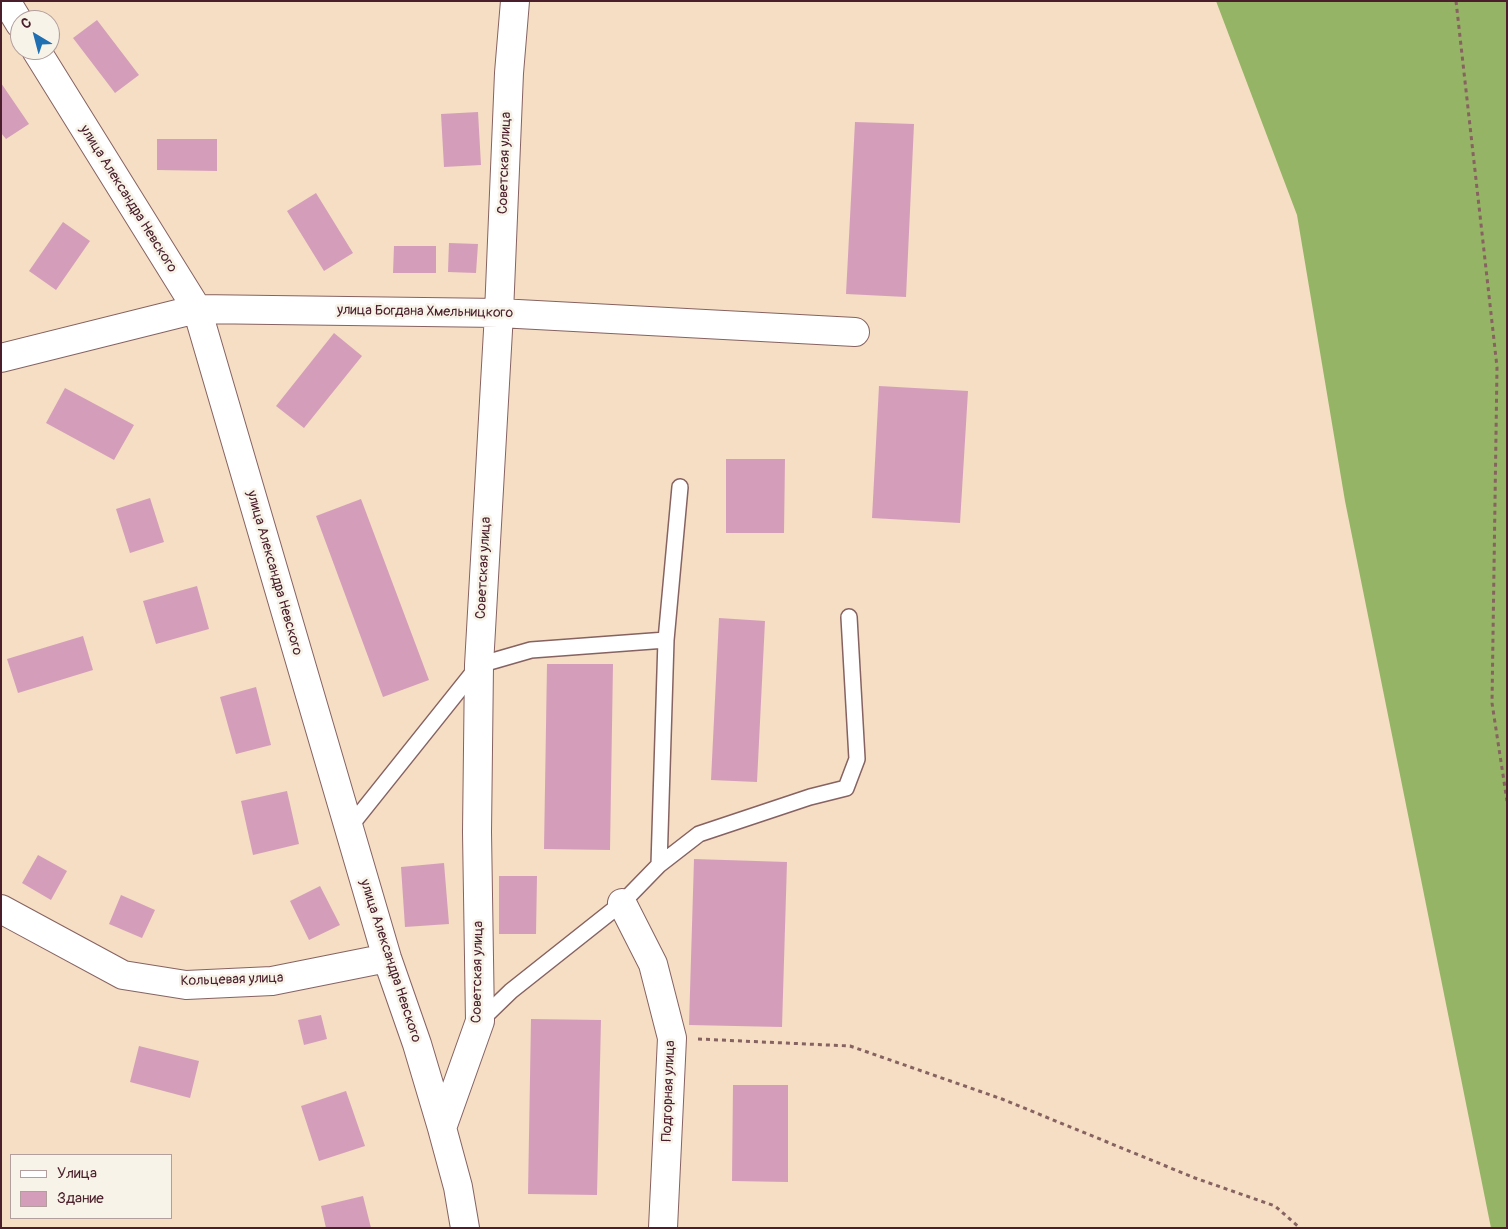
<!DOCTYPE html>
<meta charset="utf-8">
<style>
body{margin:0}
#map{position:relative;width:1508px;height:1229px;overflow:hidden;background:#f5dec4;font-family:Pangolin,sans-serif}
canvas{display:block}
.frame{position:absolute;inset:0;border:2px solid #4a1f2b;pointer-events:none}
.legend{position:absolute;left:10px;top:1154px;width:162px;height:65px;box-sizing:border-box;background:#f7f3e8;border:1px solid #b29e9c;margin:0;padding:6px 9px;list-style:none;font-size:15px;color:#4a1f2b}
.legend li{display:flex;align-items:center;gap:10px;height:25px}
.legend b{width:25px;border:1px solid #b29e9c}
.north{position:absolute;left:10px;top:10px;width:50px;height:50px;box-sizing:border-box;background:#f7f3e8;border:1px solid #b29e9c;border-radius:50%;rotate:323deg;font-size:14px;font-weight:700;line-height:20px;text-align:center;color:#4a1f2b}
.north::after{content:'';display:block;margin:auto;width:18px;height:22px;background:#1f6fb2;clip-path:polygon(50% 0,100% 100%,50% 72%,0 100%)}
</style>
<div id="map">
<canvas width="1508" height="1229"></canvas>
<div class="frame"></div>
<ul class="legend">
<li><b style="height:6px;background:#fff"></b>Улица</li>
<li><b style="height:14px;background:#d49eba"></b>Здание</li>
</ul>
<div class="north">С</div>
</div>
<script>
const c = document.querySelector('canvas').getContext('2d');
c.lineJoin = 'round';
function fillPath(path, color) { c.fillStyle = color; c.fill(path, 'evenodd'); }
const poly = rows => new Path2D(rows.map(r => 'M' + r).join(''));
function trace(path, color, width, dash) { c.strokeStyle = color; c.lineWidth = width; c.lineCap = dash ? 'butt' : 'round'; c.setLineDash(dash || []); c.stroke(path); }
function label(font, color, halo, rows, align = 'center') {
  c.font = font + ' Pangolin,sans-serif'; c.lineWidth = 5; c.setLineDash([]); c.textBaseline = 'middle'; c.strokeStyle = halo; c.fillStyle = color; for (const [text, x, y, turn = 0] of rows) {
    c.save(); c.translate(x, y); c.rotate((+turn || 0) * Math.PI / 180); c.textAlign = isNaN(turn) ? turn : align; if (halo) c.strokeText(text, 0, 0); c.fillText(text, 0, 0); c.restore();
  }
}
fillPath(poly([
 [1216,1,1507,1,1507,1228,1491,1228,1345,501,1297,215]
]), '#96b466');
fillPath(poly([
 [97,20,139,75,115,93,73,38],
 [1,83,29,124,6,139,1,133],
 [478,112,481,165,444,167,441,114],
 [855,122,914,124,906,297,846,294],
 [157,139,217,139,217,171,157,170],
 [316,193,353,253,324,271,287,211],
 [63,222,90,241,56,290,29,271],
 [449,243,478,244,476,273,448,272],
 [394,246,436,246,436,273,393,273],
 [334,333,362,356,304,428,276,406],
 [879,386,968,391,960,523,872,518],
 [65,388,134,425,114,460,46,423],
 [726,459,785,459,784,533,726,533],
 [150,498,164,542,130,553,116,509],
 [361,499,429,680,383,697,316,516],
 [197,586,209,629,156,644,143,601],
 [719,618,765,621,757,782,711,780],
 [83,636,93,670,18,693,7,659],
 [547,664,613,664,610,850,544,849],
 [256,687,271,745,236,754,220,697],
 [287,791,299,844,253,855,241,801],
 [38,855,67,871,51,900,22,883],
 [694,859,787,862,782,1027,689,1025],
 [444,863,449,924,405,927,401,867],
 [499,876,537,876,536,934,499,934],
 [320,886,340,925,309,940,290,901],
 [121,895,155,910,142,938,109,924],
 [321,1015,327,1039,304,1045,298,1020],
 [531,1019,601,1020,597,1195,528,1194],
 [139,1046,199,1061,190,1098,130,1082],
 [733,1085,788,1085,788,1182,732,1181],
 [346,1091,365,1146,319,1161,301,1106],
 [363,1196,371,1228,326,1228,321,1206]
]), '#d49eba');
const lane = poly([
 [348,829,479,665,531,650,666,640],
 [659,865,666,640,680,487],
 [480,1021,511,991,622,903,659,865,699,834,810,797,846,788,857,759,849,617]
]);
const street = poly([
 [6,1,20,24],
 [36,50,197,309,387,958,417,1044,442,1128,458,1187,465,1228],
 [1,358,197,309,499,313,855,332],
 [622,903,653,964,672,1038,663,1228],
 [1,909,123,975,186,985,272,981,387,958],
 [442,1128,480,1021,477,832,479,665,499,313,509,73,515,1]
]);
trace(lane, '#866261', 18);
trace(street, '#866261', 30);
trace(poly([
 [1456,1,1497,367,1492,703,1507,801],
 [698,1039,850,1046,1002,1099,1195,1178,1275,1206,1300,1228]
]), '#866261', 3, [4, 4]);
trace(lane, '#fff', 15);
trace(street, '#fff', 28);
label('14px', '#4a1f2b', '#f7f3e8', [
 ["Советская улица",505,163,-88],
 ["улица Александра Невского",128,199,58],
 ["улица Богдана Хмельницкого",425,312,1],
 ["Советская улица",484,568,-87],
 ["улица Александра Невского",274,573,74],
 ["улица Александра Невского",390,961,72],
 ["Советская улица",478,972,-89],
 ["Кольцевая улица",232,980,-2],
 ["Подгорная улица",669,1091,-88]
]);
</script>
